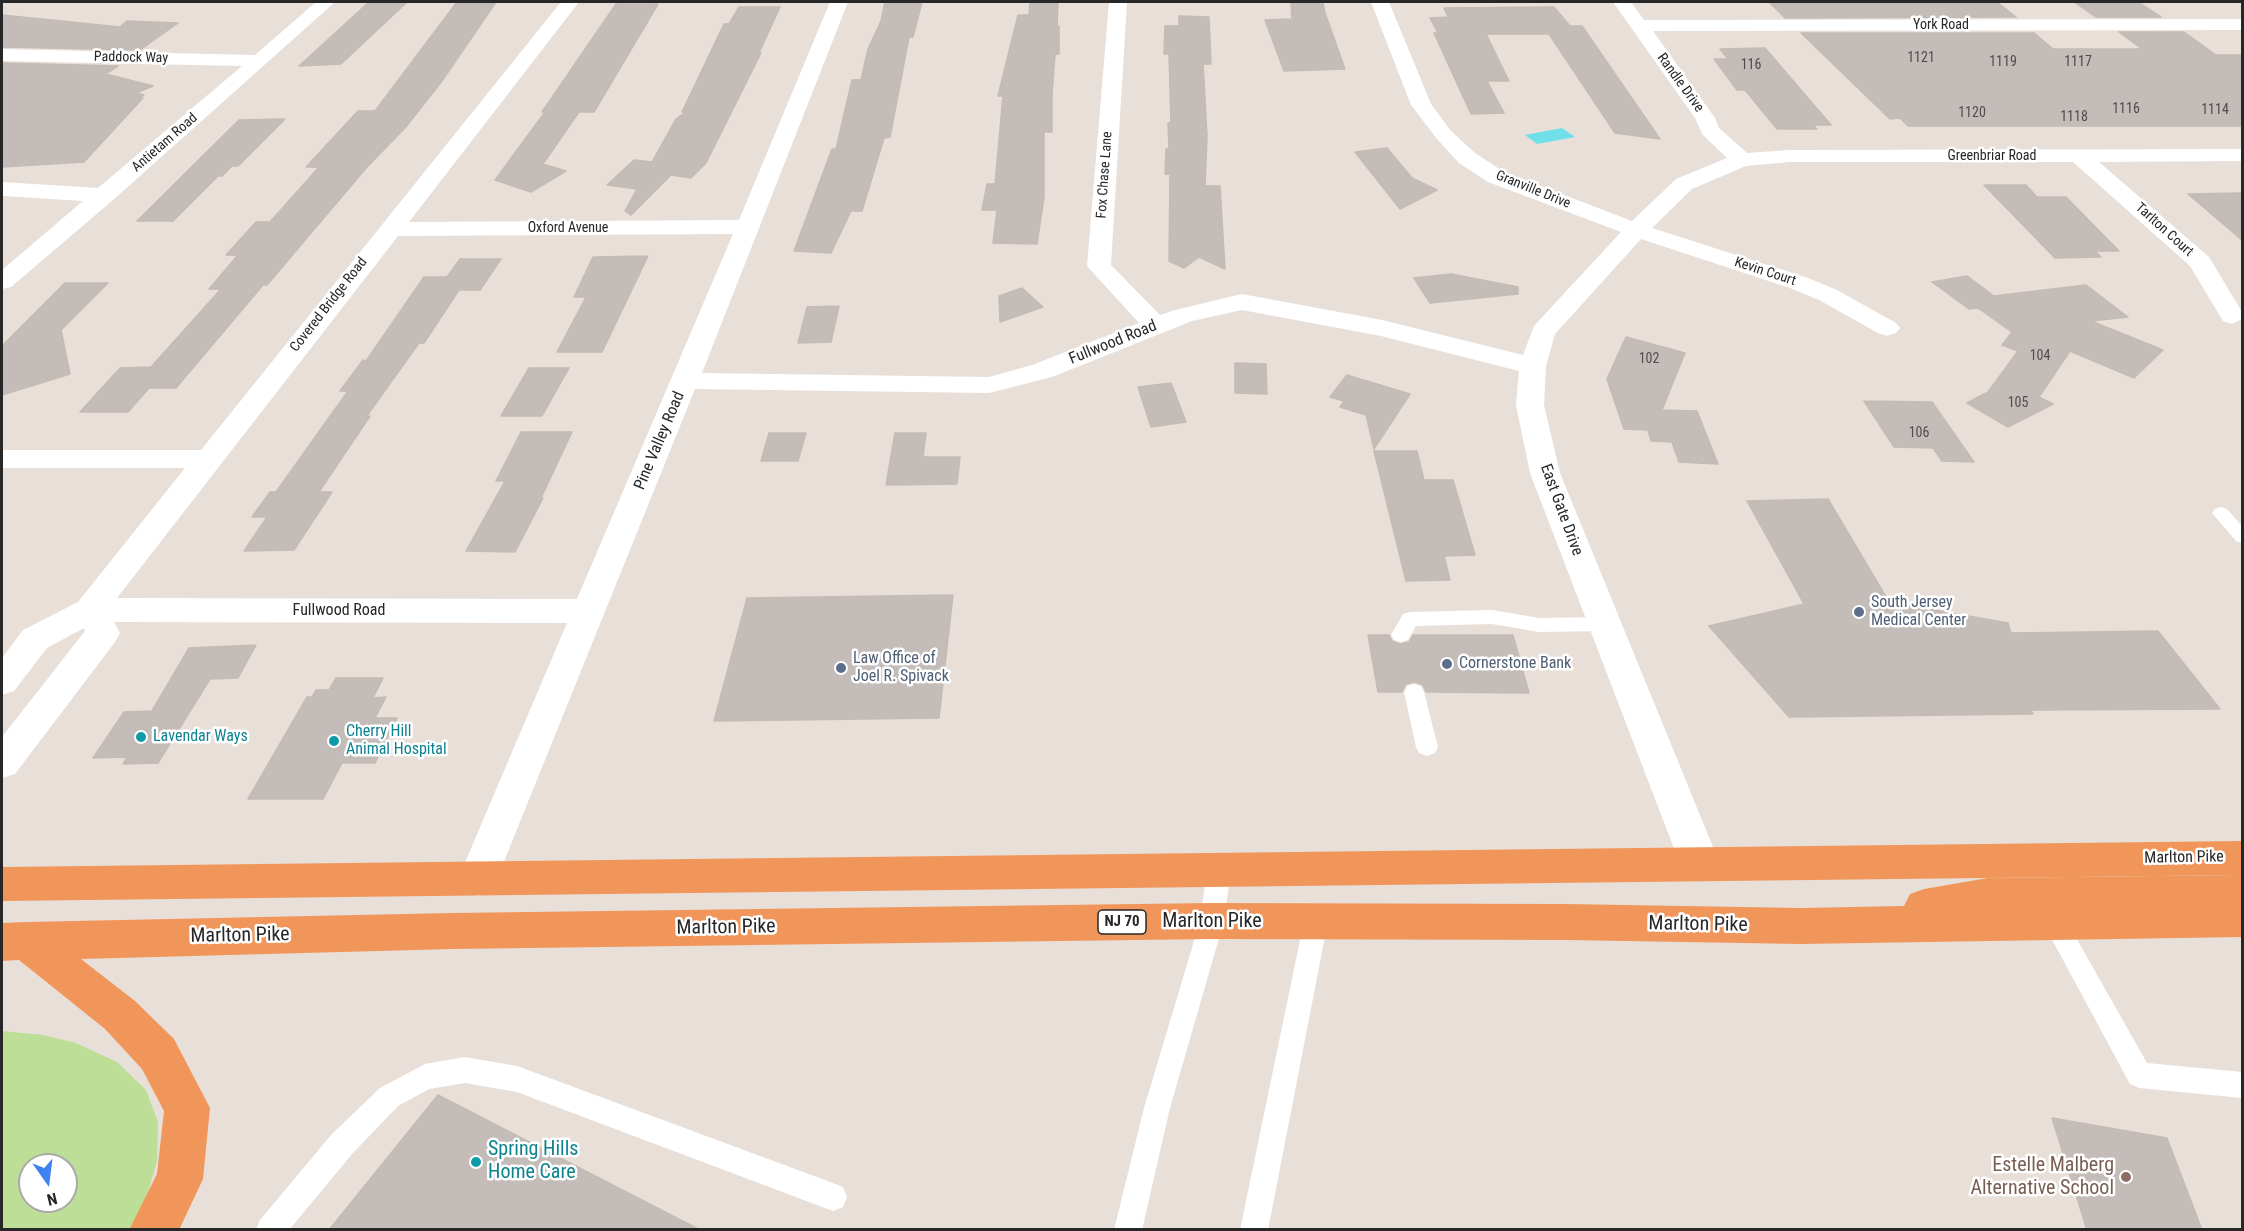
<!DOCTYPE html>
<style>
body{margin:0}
#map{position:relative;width:2244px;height:1231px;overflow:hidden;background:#e9dfd9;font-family:"Roboto Condensed",sans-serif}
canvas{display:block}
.frame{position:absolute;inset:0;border:3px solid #272727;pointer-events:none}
.north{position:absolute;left:18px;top:1153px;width:60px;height:60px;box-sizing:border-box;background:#fff;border:2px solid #a9a9a9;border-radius:50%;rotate:166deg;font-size:16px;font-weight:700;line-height:24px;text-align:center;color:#272727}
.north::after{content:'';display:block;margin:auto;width:21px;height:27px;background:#3f82f0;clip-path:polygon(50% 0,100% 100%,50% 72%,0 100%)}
</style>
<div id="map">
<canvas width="2244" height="1231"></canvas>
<div class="frame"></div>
<div class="north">N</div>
</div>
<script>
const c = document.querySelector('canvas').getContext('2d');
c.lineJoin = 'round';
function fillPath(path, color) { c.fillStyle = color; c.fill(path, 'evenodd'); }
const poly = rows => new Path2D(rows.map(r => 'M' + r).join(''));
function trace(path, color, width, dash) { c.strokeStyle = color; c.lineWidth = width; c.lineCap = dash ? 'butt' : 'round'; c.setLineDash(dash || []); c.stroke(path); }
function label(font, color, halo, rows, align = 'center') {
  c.font = font + ' "Roboto Condensed",sans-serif'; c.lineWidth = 5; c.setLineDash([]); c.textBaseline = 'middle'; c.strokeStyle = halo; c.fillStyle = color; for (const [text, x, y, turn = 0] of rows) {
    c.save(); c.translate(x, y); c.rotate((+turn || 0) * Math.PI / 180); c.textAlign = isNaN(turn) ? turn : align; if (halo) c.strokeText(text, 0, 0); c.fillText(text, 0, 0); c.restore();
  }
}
fillPath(poly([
 [2,1031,43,1035,76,1043,117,1062,146,1090,158,1122,157,1161,148,1192,130,1229,2,1229],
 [30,1165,66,1165,66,1201,30,1201]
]), '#bdde97');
fillPath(poly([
 [1562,128,1575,137,1537,144,1525,135]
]), '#6fdfe8');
const building = poly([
 [369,2,407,2,341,64,299,66,369,2],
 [457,2,496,2,442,81,405,128,367,167,267,285,263,285,176,388,149,388,128,412,80,412,120,368,151,367,221,289,209,289,238,255,226,255,256,222,270,222,319,167,306,167,358,111,375,111,457,2],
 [885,2,922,2,913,37,909,37,890,137,884,138,862,211,851,211,831,253,794,251,832,149,836,149,852,80,861,80,868,49,881,21,885,2],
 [1030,2,1058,2,1057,26,1059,26,1059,54,1055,54,1052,95,1052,132,1044,132,1044,197,1037,244,993,243,997,210,982,210,987,184,995,184,1003,96,998,96,1018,15,1029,15,1030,2],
 [1291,2,1323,2,1325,13,1345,69,1284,71,1265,20,1292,19,1291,2],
 [1769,2,1997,2,2016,17,1785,18,1769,2],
 [2074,2,2138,2,2161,17,2096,17,2074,2],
 [616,4,658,4,594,112,579,112,543,164,566,171,531,192,495,180,545,112,542,112,616,4],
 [739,7,780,7,759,53,761,53,706,163,691,178,671,175,631,215,625,211,637,189,607,185,634,160,652,162,676,119,686,112,682,112,724,24,729,24,739,7],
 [1554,7,1570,26,1582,26,1660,139,1615,133,1549,34,1486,34,1509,81,1487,81,1504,113,1471,114,1434,33,1438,33,1430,18,1448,17,1444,8,1554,7],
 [2,15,120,27,127,21,178,23,140,50,2,47,2,15],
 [1179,16,1209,17,1211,64,1203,64,1207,136,1205,186,1220,186,1225,269,1199,257,1184,268,1169,261,1170,174,1165,174,1166,149,1169,149,1168,123,1171,123,1169,54,1164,54,1165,26,1179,26,1179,16],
 [2119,32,2184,32,2216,55,2242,55,2242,126,1908,126,1900,118,1890,119,1801,33,2034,33,2053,49,2142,49,2119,32],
 [1765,48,1831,125,1813,125,1817,129,1777,129,1745,90,1737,90,1714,59,1728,59,1720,49,1765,48],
 [2,63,118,66,106,74,153,86,136,93,144,95,140,97,143,98,84,162,2,167,2,63],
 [285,119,238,166,232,166,222,176,218,176,173,221,137,221,239,120,285,119],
 [1387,148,1412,178,1437,190,1400,209,1355,152,1387,148],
 [1984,185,2026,185,2037,197,2066,197,2119,251,2095,251,2101,257,2055,258,1984,185],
 [2242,193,2242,240,2188,194,2242,193],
 [648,256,602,352,557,352,586,297,574,297,593,257,648,256],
 [460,259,501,259,480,290,459,290,424,343,419,343,366,417,370,416,319,492,332,492,294,550,244,551,267,517,252,517,270,492,276,492,348,391,340,391,363,360,366,361,424,277,447,277,460,259],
 [1451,274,1518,287,1518,294,1430,303,1414,278,1451,274],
 [1967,276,1994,296,2086,285,2128,317,2091,321,2163,350,2134,378,2070,351,2039,397,2053,404,2008,427,1967,403,1988,392,2018,351,2002,345,2012,332,1978,308,1969,309,1932,282,1967,276],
 [65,283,108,283,61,330,70,374,2,395,2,346,65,283],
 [1022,288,1043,307,1000,322,999,296,1022,288],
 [839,306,831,342,798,343,807,307,839,306],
 [1626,337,1685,353,1662,410,1697,411,1718,464,1679,462,1672,442,1651,441,1648,430,1624,429,1607,379,1626,337],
 [1235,363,1266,364,1267,394,1235,393,1235,363],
 [529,368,569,368,542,416,501,416,529,368],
 [1347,375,1410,394,1374,449,1366,415,1340,407,1344,401,1330,397,1347,375],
 [1171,383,1186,422,1151,427,1138,387,1171,383],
 [1864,401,1932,402,1974,462,1942,461,1933,448,1894,447,1864,401],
 [521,432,572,432,541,498,543,498,515,552,466,551,505,481,496,481,521,432],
 [769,433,806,433,798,461,761,461,769,433],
 [895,433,926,433,923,457,960,457,957,484,886,485,895,433],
 [1374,451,1417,451,1424,480,1453,480,1475,555,1444,556,1450,580,1406,581,1374,451],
 [1828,499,1889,602,2008,623,2011,633,2158,631,2220,709,2031,710,2033,714,1789,717,1709,626,1804,604,1747,501,1828,499],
 [953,595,939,718,714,721,747,598,953,595],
 [1368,635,1389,635,1392,641,1400,644,1409,642,1413,635,1513,635,1529,693,1426,692,1423,685,1415,682,1406,684,1402,692,1378,692,1368,635],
 [256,645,238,678,210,679,158,763,123,764,127,757,93,758,124,712,152,711,189,648,256,645],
 [336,678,383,678,373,698,386,697,375,718,397,718,375,763,342,763,323,799,248,799,307,697,312,697,316,690,329,690,336,678],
 [438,1095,700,1230,329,1230,438,1095],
 [2052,1118,2167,1138,2202,1230,2087,1230,2052,1118]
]);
fillPath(building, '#c4bcb9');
trace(building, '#c4bbb3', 1.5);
fillPath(poly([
 [2221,507,2227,509,2242,526,2242,543,2236,541,2212,513,2215,509,2221,507],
 [1492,610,1539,618,1605,617,1612,619,1615,624,1612,629,1605,631,1539,632,1492,624,1416,626,1408,640,1401,642,1394,640,1391,635,1403,614,1410,612,1492,610],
 [1414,684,1421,686,1424,692,1438,747,1435,753,1427,756,1419,753,1416,747,1404,692,1407,686,1414,684],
 [1219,859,1227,862,1231,869,1224,921,1170,1108,1142,1230,1114,1230,1144,1108,1200,921,1207,869,1211,862,1219,859],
 [1316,910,1324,913,1328,921,1268,1230,1240,1230,1304,921,1308,913,1316,910],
 [2054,910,2062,913,2147,1063,2242,1072,2242,1098,2139,1088,2130,1084,2042,921,2046,913,2054,910],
 [465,1057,517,1066,833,1183,843,1187,847,1197,843,1207,833,1211,517,1092,465,1083,429,1089,398,1106,352,1154,289,1230,256,1230,260,1220,332,1134,380,1088,425,1064,465,1057]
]), '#fff');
fillPath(poly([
 [316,2,335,2,113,200,11,287,2,289,2,270,83,201,2,196,2,182,98,188,242,66,2,61,2,49,255,55,316,2],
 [561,2,579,2,409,222,739,220,830,2,848,2,702,373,989,377,1032,365,1139,323,1087,266,1109,2,1127,2,1111,265,1160,315,1175,310,1242,294,1382,320,1523,355,1534,326,1621,232,1488,182,1459,163,1437,139,1411,105,1371,2,1389,2,1431,104,1451,131,1475,153,1504,172,1632,221,1676,179,1727,158,1702,134,1695,118,1613,2,1631,2,1644,20,2242,19,2242,30,1653,31,1715,118,1719,128,1747,153,1790,150,2242,149,2242,161,2099,162,2209,257,2242,312,2242,319,2232,324,2223,321,2190,266,2073,162,1790,162,1746,166,1692,189,1652,228,1808,278,1837,290,1896,323,1900,328,1896,333,1887,336,1878,333,1819,300,1790,288,1641,239,1555,334,1546,366,1544,405,1560,473,1720,864,1714,876,1700,881,1686,876,1680,864,1530,473,1516,405,1519,371,1381,336,1242,310,1192,321,1052,377,989,393,695,389,492,891,478,896,464,891,458,879,567,623,114,622,120,633,115,642,15,774,2,778,2,737,85,631,84,628,47,648,14,691,2,695,2,658,23,630,78,602,185,468,2,468,2,450,201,450,561,2],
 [733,234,577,599,117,598,398,236,733,234]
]), '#fff');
fillPath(poly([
 [2242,841,2242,875,2,901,2,867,2242,841],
 [2242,875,2242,937,1801,944,1566,940,1212,939,453,949,81,959,135,1001,174,1039,210,1108,203,1179,179,1230,129,1230,157,1174,164,1111,142,1069,105,1029,19,960,2,961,2,923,26,922,453,913,1212,903,1566,904,1801,908,1904,906,1910,894,1924,889,1988,878,2242,875]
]), '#f0965a');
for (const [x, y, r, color] of [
 [1859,612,6,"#5c6f8a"],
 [1447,664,6,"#5c6f8a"],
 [841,668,6,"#5c6f8a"],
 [141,737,6,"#0f9aa8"],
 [334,741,6,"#0f9aa8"],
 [476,1162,6,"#0f9aa8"],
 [2126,1177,6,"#8d6e63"]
]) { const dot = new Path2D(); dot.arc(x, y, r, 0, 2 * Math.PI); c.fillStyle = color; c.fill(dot); trace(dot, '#fff', 2); }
label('14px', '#272727', '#fff', [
 ["York Road",1941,25],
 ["Paddock Way",131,58,1],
 ["Randle Drive",1680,83,54],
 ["Antietam Road",165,143,-41],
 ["Greenbriar Road",1992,156],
 ["Fox Chase Lane",1105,175,-86],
 ["Granville Drive",1533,190,22],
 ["Oxford Avenue",568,228],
 ["Tarlton Court",2164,230,42],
 ["Kevin Court",1765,272,18],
 ["Covered Bridge Road",329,305,-52]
]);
label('14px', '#4e4c4c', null, [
 ["1121",1921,58],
 ["1119",2003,62],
 ["1117",2078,62],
 ["116",1751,65],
 ["1116",2126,109],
 ["1114",2215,110],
 ["1120",1972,113],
 ["1118",2074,117],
 ["104",2040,356],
 ["102",1649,359],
 ["105",2018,403],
 ["106",1919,433]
]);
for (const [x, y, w] of [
 [1122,922,48]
]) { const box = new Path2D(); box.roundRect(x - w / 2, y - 12, w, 24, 4.5); c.fillStyle = '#fff'; c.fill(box); trace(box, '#272727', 1.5); }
label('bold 15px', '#272727', null, [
 ["NJ 70",1122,922]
]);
label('16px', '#272727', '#fff', [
 ["Fullwood Road",1113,343,-22],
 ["Pine Valley Road",660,441,-67],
 ["East Gate Drive",1561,510,70],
 ["Fullwood Road",339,611],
 ["Marlton Pike",2184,858,-1]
]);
label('16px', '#4e5e75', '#fff', [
 ["South Jersey",1871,603],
 ["Medical Center",1871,621],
 ["Law Office of",853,659],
 ["Joel R. Spivack",853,677],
 ["Cornerstone Bank",1459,664]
], 'left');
label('16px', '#0d838f', '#fff', [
 ["Cherry Hill",346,732],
 ["Animal Hospital",346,750],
 ["Lavendar Ways",153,737]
], 'left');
label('20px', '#272727', '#fff', [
 ["Marlton Pike",1212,922],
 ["Marlton Pike",1698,925,1],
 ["Marlton Pike",726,928,-1],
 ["Marlton Pike",240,936,-1]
]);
label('20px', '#0d838f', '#fff', [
 ["Spring Hills",488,1150],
 ["Home Care",488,1173]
], 'left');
label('20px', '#785e54', '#fff', [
 ["Estelle Malberg",2114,1166],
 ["Alternative School",2114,1189]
], 'right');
</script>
